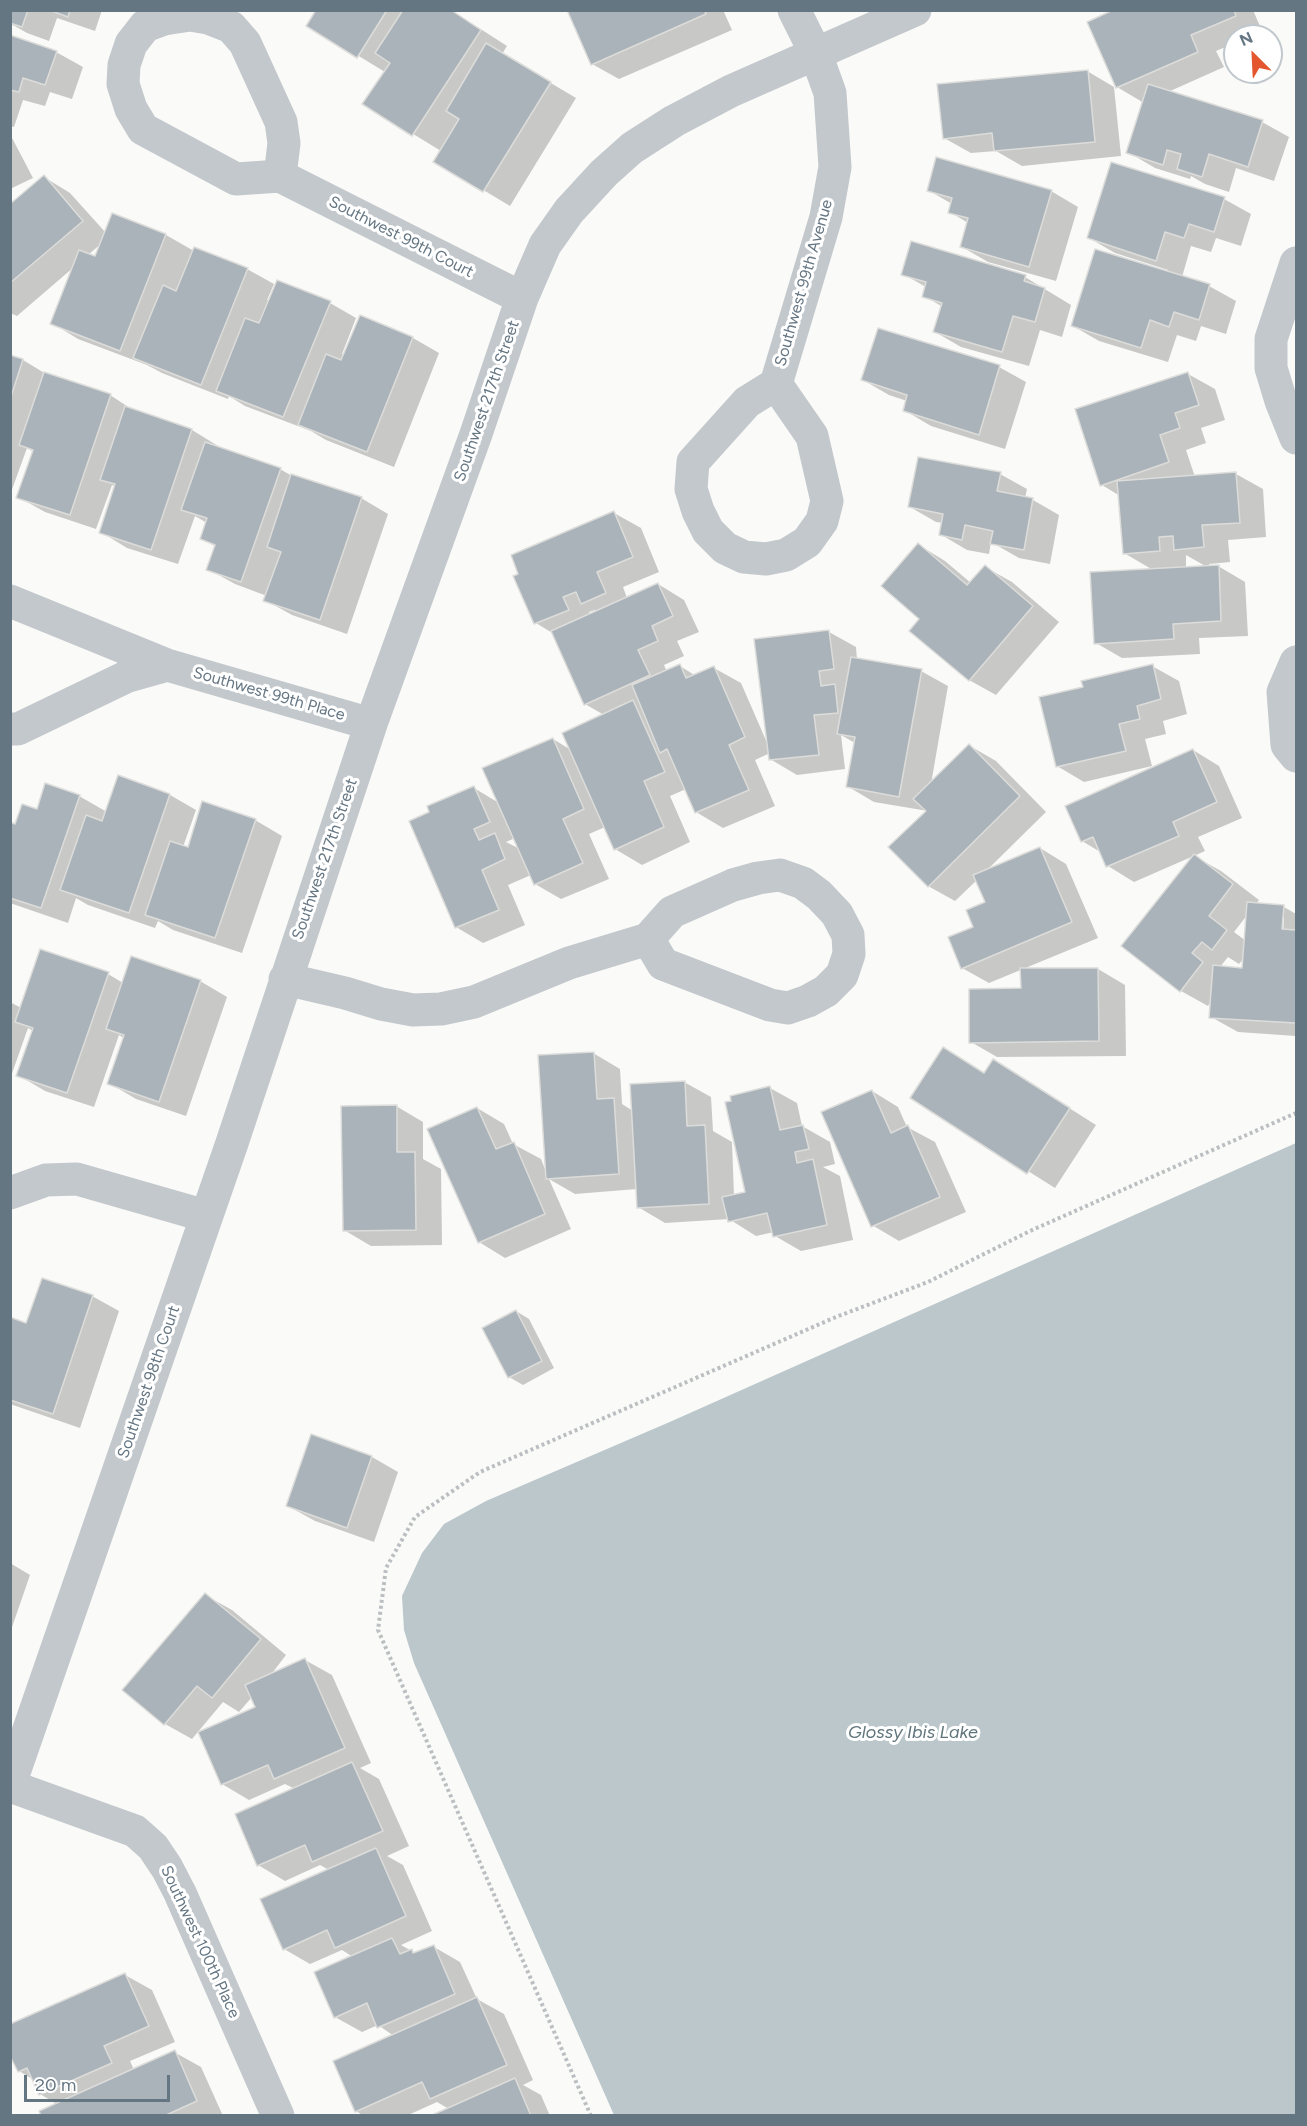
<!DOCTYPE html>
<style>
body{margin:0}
#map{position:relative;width:1307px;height:2126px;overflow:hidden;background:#fafaf8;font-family:Figtree,sans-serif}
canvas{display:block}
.frame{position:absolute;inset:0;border:12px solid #657683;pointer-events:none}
.north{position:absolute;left:1223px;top:24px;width:60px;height:60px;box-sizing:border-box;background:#fff;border:2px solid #c1c8cd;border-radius:50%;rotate:336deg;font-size:16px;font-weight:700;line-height:24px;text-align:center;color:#657683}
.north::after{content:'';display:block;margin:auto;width:21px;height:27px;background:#e4572e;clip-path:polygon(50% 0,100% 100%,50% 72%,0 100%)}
.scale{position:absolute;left:24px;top:2075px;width:146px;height:27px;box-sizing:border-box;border:3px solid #657683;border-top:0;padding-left:8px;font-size:18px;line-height:21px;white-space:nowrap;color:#657683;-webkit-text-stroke:4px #fff;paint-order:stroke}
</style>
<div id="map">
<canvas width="1307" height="2126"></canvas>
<div class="frame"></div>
<div class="north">N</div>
<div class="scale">20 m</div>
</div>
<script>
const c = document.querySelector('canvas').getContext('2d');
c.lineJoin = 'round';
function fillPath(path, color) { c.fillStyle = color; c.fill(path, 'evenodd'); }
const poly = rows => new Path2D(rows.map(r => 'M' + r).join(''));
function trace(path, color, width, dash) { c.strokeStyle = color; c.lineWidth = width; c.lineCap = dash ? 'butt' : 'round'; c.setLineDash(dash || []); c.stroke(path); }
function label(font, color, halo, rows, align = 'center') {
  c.font = font + ' Figtree,sans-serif'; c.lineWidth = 6; c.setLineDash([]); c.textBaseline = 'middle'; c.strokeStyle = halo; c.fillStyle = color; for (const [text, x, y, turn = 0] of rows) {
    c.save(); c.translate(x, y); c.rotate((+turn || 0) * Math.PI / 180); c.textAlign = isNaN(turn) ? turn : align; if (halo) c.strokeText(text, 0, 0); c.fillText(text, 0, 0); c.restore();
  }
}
fillPath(poly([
 [1296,1143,1296,2115,614,2115,414,1663,404,1630,402,1596,422,1553,444,1524,486,1501,672,1421]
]), '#bbc7cb');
fillPath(poly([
 [10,10,102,10,95,31,57,18,49,41,27,33,13,25,10,27],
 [318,10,451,10,507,46,502,54,576,98,510,206,435,161,441,151,364,104,385,72,308,25],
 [569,10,723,10,732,30,619,79,592,64],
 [1116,10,1253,10,1262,31,1251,36,1235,36,1235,43,1216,51,1224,67,1168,92,1262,122,1289,137,1274,181,1236,168,1229,192,1205,184,1191,176,1190,179,1155,168,1128,152,1144,103,1117,87],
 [10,37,56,52,83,67,72,99,50,92,45,106,23,100,14,127,10,126],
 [1087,71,1114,87,1121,156,1022,166,996,151,971,153,944,138],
 [10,134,33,178,10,189],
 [44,177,70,193,106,233,166,235,194,251,247,269,274,284,267,300,330,303,356,318,342,354,344,355,360,317,413,338,439,353,394,467,326,440,311,431,245,406,229,396,228,399,162,373,147,365,78,339,52,323,74,267,17,316,10,313,10,203,13,204],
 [102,243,96,258,88,255],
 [928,190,1051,191,1078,207,1056,281,988,262,962,247,968,223,950,212,952,204],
 [1224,199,1251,214,1241,246,1216,238,1211,252,1191,246,1182,277,1209,286,1236,301,1226,334,1201,326,1196,341,1177,335,1168,362,1099,341,1073,326,1167,273,1168,270,1115,253,1089,238],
 [903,274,1025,277,1071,305,1062,337,1040,330,1029,366,961,347,935,332,943,307,924,296,926,287],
 [10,357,23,360,46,374,110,395,136,412,192,430,218,446,218,447,280,469,292,476,361,498,388,514,347,634,292,615,265,600,267,596,235,584,208,569,216,547,202,538,207,523,195,516,178,564,127,548,101,532,116,487,112,485,96,529,45,512,18,497,34,452,27,448,10,495],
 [999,367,1026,382,1005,449,931,426,904,410,907,401,889,395,863,380],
 [1188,374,1215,389,1225,420,1201,428,1206,443,1186,450,1195,477,1236,474,1263,489,1266,537,1228,540,1230,562,1209,564,1209,567,1218,566,1245,582,1248,636,1199,638,1200,654,1122,658,1096,643,1153,570,1124,553,1120,496,1102,485],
 [1186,555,1207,567,1186,568],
 [1000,474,1027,489,1025,498,1033,500,1059,515,1050,564,1019,558,991,542,989,554,967,550,940,534,943,523,936,522,910,507],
 [614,513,641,528,659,572,623,587,627,598,658,584,684,600,699,632,677,641,684,656,664,665,667,672,680,666,696,676,714,668,741,683,768,745,829,632,856,647,857,660,921,671,948,686,931,784,970,746,996,761,1046,812,986,871,1040,848,1066,864,1098,938,989,983,962,968,975,927,987,903,977,880,955,901,928,886,928,811,874,802,847,786,855,743,841,735,845,769,797,775,770,759,770,753,755,760,775,806,723,828,696,812,686,789,670,796,690,842,642,865,615,849,605,827,589,834,609,879,561,899,535,884,531,875,508,885,525,925,483,943,456,927,474,788,499,803,553,739,571,750,604,715,585,704,554,634,536,623,515,577],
 [595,610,597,612,590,615,589,612],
 [515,838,520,849,506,842],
 [919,545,945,561,971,583,985,567,1012,582,1059,622,996,695,969,680,921,618],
 [1152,666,1179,681,1187,714,1163,721,1166,734,1145,739,1152,766,1084,782,1057,766,1085,688],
 [1193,750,1219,766,1242,818,1198,837,1205,851,1134,882,1108,866,1102,853,1082,841],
 [170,795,196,810,183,847,189,849,255,820,282,836,242,953,173,930,158,921,155,928,88,905,76,898,68,923,10,903,10,824,16,826,38,811,79,796,107,812],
 [1194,856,1221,871,1259,900,1256,904,1284,907,1296,914,1296,1036,1238,1032,1211,1017,1212,1000,1208,1006,1181,991,1123,946],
 [1248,914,1246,941,1234,932],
 [1281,917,1284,917,1283,937,1280,936],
 [1228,957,1239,964,1245,957,1244,970,1220,967],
 [1098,969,1125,985,1126,1056,997,1057,971,1042,1022,990,1022,970],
 [108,974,123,983,200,981,227,997,186,1116,136,1099,109,1083,124,1038,119,1035,94,1107,45,1091,18,1075,33,1031,28,1028,10,1079,10,1002,21,1008],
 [593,1053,620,1069,622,1104,633,1111,684,1082,711,1097,713,1131,732,1142,734,1196,747,1193,770,1088,797,1103,802,1126,830,1142,835,1164,823,1167,840,1176,853,1240,801,1251,775,1236,774,1232,756,1236,729,1219,665,1223,638,1207,637,1189,575,1194,549,1179,571,1229,505,1258,479,1242,477,1108,504,1124,513,1144,541,1159,547,1174],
 [985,1074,1020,1077,1096,1125,1055,1188,912,1098],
 [872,1091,898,1107,907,1127,935,1142,966,1212,899,1241,872,1225],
 [396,1106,423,1122,423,1159,441,1169,442,1245,371,1246,344,1230],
 [92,1296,119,1311,80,1428,10,1404,10,1319,27,1324],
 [516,1311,529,1319,554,1368,523,1385,509,1377],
 [312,1436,372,1457,398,1472,374,1542,315,1521,288,1506],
 [10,1563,30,1575,10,1633],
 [205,1595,232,1610,286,1655,270,1676,305,1660,332,1675,371,1763,360,1768,379,1779,409,1846,387,1856,403,1865,432,1931,401,1945,417,1954,434,1947,460,1962,477,1999,504,2014,533,2080,523,2085,541,2095,550,2116,433,2116,449,2109,437,2102,406,2116,364,2116,356,2111,394,2036,378,2025,362,2032,335,2017,353,1957,342,1950,310,1964,284,1949,329,1870,320,1865,285,1881,258,1865,295,1789,285,1784,249,1800,222,1784,257,1708,252,1697,239,1712,223,1702,192,1739,165,1724,124,1690],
 [125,1975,152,1990,175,2042,130,2061,134,2070,174,2052,201,2067,223,2116,42,2116,57,2104,40,2094,34,2080,19,2071]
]), '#0003');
const building = poly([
 [10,10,28,10,22,27,10,23,10,10],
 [49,10,70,10,68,17,49,10],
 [316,10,387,10,357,58,306,26,316,10],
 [403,10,451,10,481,30,412,136,362,104,390,63,375,53,403,10],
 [567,10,704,10,706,14,591,65,567,10],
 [1113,10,1234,10,1236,16,1191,35,1198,52,1116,88,1087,22,1113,10],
 [10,35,57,51,45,85,23,78,19,92,10,90,10,35],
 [486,43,551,82,483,192,433,162,459,119,446,111,486,43],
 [1088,70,1095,142,994,151,992,133,943,139,937,84,1088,70],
 [1148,84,1263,120,1248,167,1209,154,1202,177,1177,169,1181,154,1167,150,1163,165,1126,153,1148,84],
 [936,157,1052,190,1029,267,960,247,968,218,948,213,952,198,927,191,936,157],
 [1111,162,1225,197,1214,232,1189,224,1184,238,1165,232,1156,261,1087,238,1111,162],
 [44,175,83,221,10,283,10,204,44,175],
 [112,213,166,234,120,351,50,324,79,250,95,256,112,213],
 [911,241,1026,275,1024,281,1045,288,1035,322,1013,316,1002,352,933,332,942,303,922,297,926,282,901,275,911,241],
 [194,247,248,268,201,385,133,358,163,285,176,291,194,247],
 [1095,249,1210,284,1199,320,1174,312,1169,327,1150,320,1141,348,1071,326,1095,249],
 [277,280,331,301,283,417,216,391,245,318,259,323,277,280],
 [360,315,413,337,367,452,298,425,326,354,341,360,360,315],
 [878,328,1000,365,979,435,903,411,907,395,861,380,878,328],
 [10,355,23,359,10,400,10,355],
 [44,372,111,394,70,515,16,498,33,450,19,445,44,372],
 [1188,372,1199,405,1175,413,1180,428,1160,435,1169,462,1100,486,1075,409,1188,372],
 [125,406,192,429,151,550,99,533,115,484,100,480,125,406],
 [205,442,281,468,241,582,206,570,215,545,200,539,207,518,181,510,205,442],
 [918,457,1001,472,997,491,1033,498,1024,550,990,544,993,531,965,525,962,540,939,535,943,514,908,507,918,457],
 [1236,472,1240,523,1202,525,1204,547,1174,550,1173,536,1159,537,1160,551,1123,554,1117,481,1236,472],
 [291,474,362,497,320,620,263,601,281,552,267,547,291,474],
 [614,511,633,557,597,572,606,593,581,604,576,592,563,597,569,610,534,624,513,576,518,574,511,555,614,511],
 [918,543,967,585,985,565,1033,606,969,681,909,631,919,619,881,586,918,543],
 [1219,565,1221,621,1173,624,1174,639,1094,644,1090,572,1219,565],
 [658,583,673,616,652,626,658,641,638,650,650,675,584,705,551,631,658,583],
 [829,630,834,669,819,671,821,686,835,684,838,713,814,715,819,755,769,760,754,639,829,630],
 [851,657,922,669,899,797,846,787,855,737,837,734,851,657],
 [680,664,686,678,714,666,745,737,729,745,749,790,695,813,667,749,660,753,632,685,680,664],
 [1153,664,1161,699,1137,706,1140,719,1119,724,1126,751,1056,767,1039,697,1083,687,1081,681,1153,664],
 [633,700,665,772,644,781,664,827,614,850,562,733,633,700],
 [553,738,584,809,563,819,583,863,534,885,482,768,553,738],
 [969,744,1020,796,928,887,888,847,926,811,913,799,969,744],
 [1193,749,1217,802,1173,822,1179,836,1106,867,1093,837,1081,842,1065,806,1193,749],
 [118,775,170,794,129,913,60,890,86,815,102,821,118,775],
 [45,783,80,795,41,908,10,898,10,822,15,824,22,804,37,809,45,783],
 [474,786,490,822,474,829,479,840,495,833,505,859,482,870,499,910,455,928,409,821,429,812,427,806,474,786],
 [202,801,256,819,215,938,145,915,170,841,188,847,202,801],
 [1040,847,1072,922,961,969,948,937,973,927,966,910,985,902,973,875,1040,847],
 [1194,854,1233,884,1209,916,1227,930,1212,950,1202,942,1192,953,1203,962,1180,992,1121,946,1194,854],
 [1247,902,1284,905,1282,929,1296,930,1296,1023,1209,1018,1213,965,1242,968,1247,902],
 [40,949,109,972,67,1093,16,1076,33,1028,15,1022,40,949],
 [131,956,201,980,159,1102,107,1084,124,1035,106,1029,131,956],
 [1020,968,1098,968,1099,1041,969,1043,969,989,1021,988,1020,968],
 [943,1047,984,1073,993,1059,1070,1108,1027,1174,910,1098,943,1047],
 [594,1052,597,1099,614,1098,619,1174,546,1179,538,1055,594,1052],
 [685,1081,687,1126,705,1125,709,1204,637,1208,630,1084,685,1081],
 [770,1086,780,1130,803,1125,809,1149,795,1152,797,1163,813,1159,827,1225,773,1237,767,1213,728,1222,722,1197,745,1192,725,1102,731,1101,730,1096,770,1086],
 [872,1090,891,1133,908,1125,940,1197,871,1227,821,1112,872,1090],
 [397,1105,397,1152,415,1152,416,1230,343,1231,341,1106,397,1105],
 [477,1107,496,1149,514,1142,545,1214,478,1243,427,1129,477,1107],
 [42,1278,93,1295,53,1414,10,1400,10,1317,26,1323,42,1278],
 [516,1310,542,1361,508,1378,482,1328,516,1310],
 [311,1434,372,1456,347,1528,286,1506,311,1434],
 [205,1593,261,1639,212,1698,197,1686,164,1725,122,1690,205,1593],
 [305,1658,345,1748,274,1779,268,1765,221,1785,198,1732,255,1707,245,1685,305,1658],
 [352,1762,383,1831,312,1862,305,1845,257,1866,235,1814,352,1762],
 [376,1848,406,1916,335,1948,327,1930,283,1950,260,1899,376,1848],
 [392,1938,400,1954,412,1949,413,1953,434,1945,455,1994,377,2028,367,2003,334,2018,314,1972,392,1938],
 [125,1973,149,2026,104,2046,112,2063,39,2095,27,2068,18,2072,10,2056,10,2024,125,1973],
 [477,1997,507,2065,430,2099,422,2082,355,2112,333,2061,477,1997],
 [175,2050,197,2101,164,2116,41,2116,39,2111,175,2050],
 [515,2078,531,2116,430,2116,515,2078]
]);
fillPath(building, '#aab3b9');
trace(building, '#dcdcda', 1.5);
trace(poly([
 [591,2116,378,1630,386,1568,415,1517,480,1472,836,1317,928,1282,1030,1231,1296,1113]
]), '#bbbfc2', 4, [3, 3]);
trace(poly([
 [280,176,284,143,281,122,245,43,231,27,208,18,190,15,164,19,145,26,131,44,124,65,123,84,131,109,143,129,236,179,280,176,522,298],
 [1296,263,1271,339,1271,368,1281,401,1296,438],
 [776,384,812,436,827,501,822,521,807,542,786,555,766,559,744,557,725,548,708,531,698,511,691,489,693,462,747,402,776,384],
 [776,384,826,217,835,167,830,93,816,54,794,10],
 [10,601,167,665,128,676,18,729,10,729],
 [1296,662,1283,692,1287,745,1296,756],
 [167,665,371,724],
 [780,875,803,883,819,895,837,914,848,935,849,954,842,975,826,991,808,1001,788,1008,770,1005,663,964,648,939,672,912,733,885,758,878,780,875],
 [285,979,345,993,381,1004,413,1010,441,1009,474,1002,569,963,648,939],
 [10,1193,46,1180,77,1179,206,1216],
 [10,1784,232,1143,371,724,476,434,522,298,545,245,569,211,604,173,632,148,674,121,731,91,915,10],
 [10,1786,135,1831,153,1847,167,1868,180,1893,278,2116]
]), '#c3c8cc', 33);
label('16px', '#657683', '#fff', [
 ["Southwest 99th Court",401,237,27],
 ["Southwest 99th Avenue",804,283,-74],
 ["Southwest 217th Street",487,401,-71],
 ["Southwest 99th Place",269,694,16],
 ["Southwest 217th Street",325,859,-71],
 ["Southwest 98th Court",149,1382,-71],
 ["Southwest 100th Place",200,1942,65]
]);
label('italic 18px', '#60757c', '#fff', [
 ["Glossy Ibis Lake",913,1733]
]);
</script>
